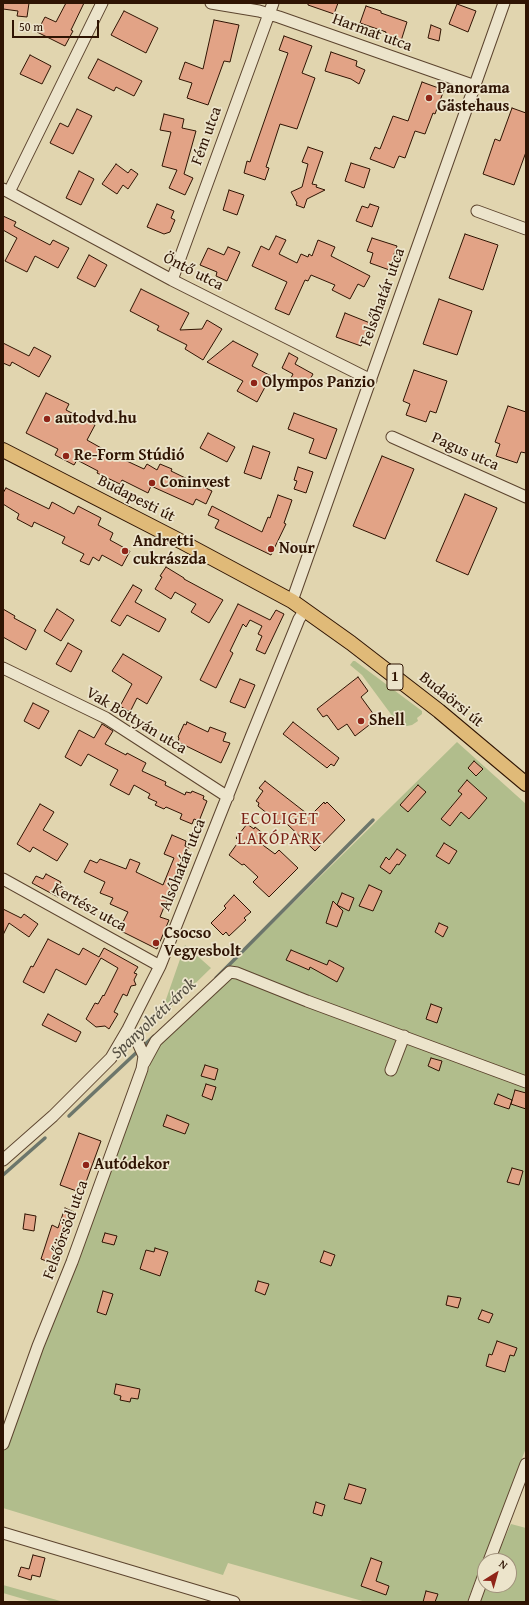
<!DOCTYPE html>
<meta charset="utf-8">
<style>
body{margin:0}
#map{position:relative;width:529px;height:1605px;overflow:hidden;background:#e1d5af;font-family:"Gentium Book Plus",serif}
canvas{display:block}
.frame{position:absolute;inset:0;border:4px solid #2f1403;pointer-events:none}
.north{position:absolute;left:477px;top:1553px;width:40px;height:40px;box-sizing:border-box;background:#ece4cb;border:1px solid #a0917b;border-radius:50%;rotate:37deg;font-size:11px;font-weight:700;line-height:16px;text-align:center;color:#2f1403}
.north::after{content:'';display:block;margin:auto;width:14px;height:18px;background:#8f2418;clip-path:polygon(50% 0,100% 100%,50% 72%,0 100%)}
.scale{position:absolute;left:12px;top:20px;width:87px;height:18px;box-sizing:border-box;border:2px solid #2f1403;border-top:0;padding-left:5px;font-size:12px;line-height:14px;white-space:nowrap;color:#2f1403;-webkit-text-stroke:3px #ece4cb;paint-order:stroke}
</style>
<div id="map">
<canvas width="529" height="1605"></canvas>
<div class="frame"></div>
<div class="north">N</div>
<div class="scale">50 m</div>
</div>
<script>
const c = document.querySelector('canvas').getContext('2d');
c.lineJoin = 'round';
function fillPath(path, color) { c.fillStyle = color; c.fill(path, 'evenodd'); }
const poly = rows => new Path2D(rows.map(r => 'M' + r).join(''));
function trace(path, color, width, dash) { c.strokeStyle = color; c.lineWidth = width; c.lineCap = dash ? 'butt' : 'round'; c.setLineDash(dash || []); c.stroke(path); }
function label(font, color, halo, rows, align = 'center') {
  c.font = font + ' "Gentium Book Plus",serif'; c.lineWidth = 3.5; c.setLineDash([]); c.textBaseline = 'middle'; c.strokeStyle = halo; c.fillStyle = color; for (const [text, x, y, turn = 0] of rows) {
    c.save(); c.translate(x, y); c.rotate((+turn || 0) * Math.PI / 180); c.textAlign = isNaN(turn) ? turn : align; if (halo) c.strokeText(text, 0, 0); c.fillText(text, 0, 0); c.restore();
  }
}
fillPath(poly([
 [353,661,355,661,422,711,422,714,417,718,418,721,412,725,407,726,401,725,396,721,362,675,350,665],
 [457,742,526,804,526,1448,467,1602,366,1602,228,1563,223,1575,3,1508,3,1451,102,1187,150,1066,146,1048],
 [185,945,211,968,167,1011,163,1008],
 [511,1524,526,1528,526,1602,477,1602,485,1585,509,1585,509,1561,494,1561],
 [3,1585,64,1602,34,1602,3,1593]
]), '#b1bd8c');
trace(poly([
 [216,978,373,820],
 [69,1116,154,1036],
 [3,1175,45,1138]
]), '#6c766b', 3.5);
const building = poly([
 [3,3,29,3,27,17,17,16,18,11,3,9,3,3],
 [66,3,84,3,71,30,73,31,65,46,37,32,45,17,56,22,66,3],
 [308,3,338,3,334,14,308,5,308,3],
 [457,4,476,11,468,32,449,24,457,4],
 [366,6,381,11,381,13,407,22,401,41,385,36,386,32,360,23,366,6],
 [124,11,158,28,146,53,111,35,124,11],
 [214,20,239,25,230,62,224,61,208,105,187,98,192,83,179,79,185,62,203,69,214,20],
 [431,25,441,29,439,41,428,38,431,25],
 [284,36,312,46,302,73,315,78,297,129,280,124,266,167,269,168,265,180,244,173,247,161,250,162,288,53,279,50,284,36],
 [331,52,357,61,356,66,365,70,359,84,351,79,325,71,331,52],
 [30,55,51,66,42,84,20,74,30,55],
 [98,59,142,81,134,96,116,87,114,91,88,78,98,59],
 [422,82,444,90,435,114,433,113,425,134,415,131,405,158,399,156,394,168,370,159,375,147,380,149,393,116,408,121,422,82],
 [512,108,526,113,526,152,514,185,483,174,495,139,500,141,512,108],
 [77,109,92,116,73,154,50,143,60,123,68,127,77,109],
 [164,114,184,119,182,128,196,131,184,174,193,178,185,195,169,188,177,170,162,166,171,132,160,130,164,114],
 [308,147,323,152,312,184,317,185,316,187,325,190,307,199,304,208,296,205,297,203,291,192,302,187,308,164,302,162,308,147],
 [351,163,370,169,364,188,345,181,351,163],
 [116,164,128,173,131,169,138,174,128,189,123,185,117,194,102,184,116,164],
 [79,171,94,179,81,205,66,198,79,171],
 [229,190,244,195,237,215,223,210,229,190],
 [157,204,174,211,171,218,175,220,170,232,164,234,147,227,157,204],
 [370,204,379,207,372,227,356,221,362,206,368,208,370,204],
 [3,216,16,222,14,226,50,245,53,240,69,248,58,268,35,256,27,272,5,261,17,238,3,230,3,216],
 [465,234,498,245,483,290,449,278,465,234],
 [276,236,286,240,279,254,297,263,301,254,308,257,309,254,312,256,318,240,335,247,331,256,370,276,364,287,358,284,350,299,332,290,335,285,311,275,308,281,305,280,289,315,275,309,287,282,252,266,261,246,269,250,276,236],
 [372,238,397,246,393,257,399,259,395,272,370,263,373,253,367,251,372,238],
 [228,247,240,252,227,281,216,276,217,272,200,265,208,248,224,255,228,247],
 [89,255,107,265,95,287,77,278,89,255],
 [141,289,189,313,180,330,202,329,207,320,222,329,203,360,185,349,187,345,157,330,159,326,130,311,141,289],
 [439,299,472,311,457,355,423,344,439,299],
 [345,313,370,323,361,346,336,337,345,313],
 [233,341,258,354,252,366,271,376,257,402,237,391,243,381,207,362,233,341],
 [3,343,29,356,34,347,51,356,39,377,12,362,10,366,3,363,3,343],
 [289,353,298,358,295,364,313,374,306,387,291,378,293,374,282,368,289,353],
 [414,370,447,381,436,413,430,411,426,422,406,415,410,404,403,401,414,370],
 [46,393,69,404,66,410,95,425,87,440,103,449,103,450,144,469,147,464,157,470,160,464,172,469,171,471,212,491,206,504,196,499,193,505,151,486,148,493,122,480,120,484,97,473,98,471,77,460,74,465,55,455,58,449,26,433,46,393],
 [508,406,526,412,526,453,521,452,517,463,496,456,500,444,495,442,508,406],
 [294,413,337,429,326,459,309,453,314,439,288,429,294,413],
 [208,433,235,447,227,462,200,448,208,433],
 [253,446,270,452,261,479,244,473,253,446],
 [382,456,414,469,385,539,353,526,382,456],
 [298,467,313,472,306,493,294,489,297,481,294,480,298,467],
 [6,488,49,509,52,502,74,514,78,506,101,518,98,525,113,533,110,540,130,551,122,566,102,555,99,561,93,557,89,565,80,561,84,554,62,543,65,537,34,522,32,527,17,519,19,514,3,504,3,493,6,488],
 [465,494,497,508,468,575,436,561,465,494],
 [278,495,292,500,284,523,286,524,271,555,215,528,219,520,208,515,212,506,262,532,268,517,270,518,278,495],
 [166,567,184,578,184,579,223,600,209,623,191,612,196,604,175,592,171,599,155,589,162,577,160,576,166,567],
 [133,585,142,590,135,602,166,619,159,632,127,615,120,626,111,621,133,585],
 [238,604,270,620,276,610,284,614,265,654,256,650,262,636,258,634,262,626,250,620,246,627,243,624,230,651,233,653,216,688,200,680,238,604],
 [3,609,15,616,14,618,36,630,26,650,3,637,3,609],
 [57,609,74,620,61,641,44,631,57,609],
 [68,643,82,651,71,672,56,664,68,643],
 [123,654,162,677,147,704,137,698,130,712,120,706,132,684,112,671,123,654],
 [358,677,368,691,361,697,377,719,355,736,347,724,338,730,327,715,323,717,317,709,358,677],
 [240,679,255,685,245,708,230,702,240,679],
 [33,703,49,711,39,729,24,721,33,703],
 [187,722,208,732,210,727,226,733,223,741,230,743,221,763,178,742,179,738,178,737,184,724,186,725,187,722],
 [293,722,339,758,334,766,331,764,327,768,283,734,293,722],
 [102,724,113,731,105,744,126,755,127,753,146,763,142,771,166,782,165,785,185,795,186,792,191,793,192,791,204,796,203,799,207,801,199,821,194,819,192,824,180,819,182,814,166,807,164,809,155,805,157,802,148,798,150,794,134,785,129,795,110,785,118,770,88,754,81,766,65,757,79,730,94,738,102,724],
 [474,761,483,769,476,776,468,768,474,761],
 [467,780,487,798,469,819,461,812,450,826,441,819,462,794,458,791,467,780],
 [265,781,310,816,324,802,325,804,327,802,345,820,315,851,285,822,284,823,281,821,279,823,258,806,259,803,256,801,263,791,259,788,265,781],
 [418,785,426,792,408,812,400,805,418,785],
 [40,804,54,812,43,830,68,844,57,861,33,847,30,852,17,844,40,804],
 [247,824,254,829,255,827,265,835,260,843,275,854,279,850,298,868,269,897,253,882,258,877,244,864,242,865,229,855,239,841,236,838,247,824],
 [172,835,186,841,185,846,189,848,178,877,182,879,176,892,171,890,160,917,169,920,157,949,119,930,128,912,110,904,113,898,100,893,105,882,84,872,90,860,97,863,100,859,126,869,130,859,140,863,136,872,163,885,174,858,164,854,172,835],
 [444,843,457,851,449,864,436,856,444,843],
 [397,849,406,855,399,865,397,864,390,874,380,867,386,857,389,860,397,849],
 [46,874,61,882,59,887,63,890,58,897,32,883,36,876,43,879,46,874],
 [369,885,382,891,373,911,359,906,369,885],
 [342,893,354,898,349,911,337,905,343,911,337,927,326,923,333,901,337,905,342,893],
 [234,895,251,912,244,918,246,920,229,936,226,932,223,935,211,923,226,908,224,906,234,895],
 [3,909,21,918,24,914,38,924,29,937,9,923,3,935,3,909],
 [439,923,448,927,443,937,435,932,439,923],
 [48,939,79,955,83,948,99,957,104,948,138,967,134,973,137,974,134,980,136,985,131,986,127,996,123,994,114,1012,118,1014,109,1029,105,1026,96,1027,86,1019,95,1003,98,1004,103,995,104,996,118,968,101,958,86,985,56,969,44,993,23,982,31,966,33,967,48,939],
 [291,950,327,965,329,960,344,968,337,982,310,967,309,970,286,960,291,950],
 [431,1004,442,1008,437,1023,426,1019,431,1004],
 [48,1014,81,1032,76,1042,42,1025,48,1014],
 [431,1058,442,1061,439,1071,428,1066,431,1058],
 [205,1065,218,1069,215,1080,201,1076,205,1065],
 [206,1084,216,1087,212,1100,202,1096,206,1084],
 [515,1090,526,1093,526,1109,511,1104,515,1090],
 [498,1094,512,1100,509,1109,494,1104,498,1094],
 [167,1115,189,1124,185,1134,163,1126,167,1115],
 [79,1133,101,1141,82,1193,60,1185,79,1133],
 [512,1168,523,1171,519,1185,507,1182,512,1168],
 [65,1208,74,1212,54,1264,41,1259,52,1225,58,1228,65,1208],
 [25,1214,36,1216,34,1231,23,1229,25,1214],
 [105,1233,117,1236,114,1245,102,1242,105,1233],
 [155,1248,168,1252,160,1276,140,1269,146,1250,154,1252,155,1248],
 [324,1251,335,1255,331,1266,320,1262,324,1251],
 [258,1281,269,1284,265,1295,255,1291,258,1281],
 [103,1291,113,1294,106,1315,97,1312,103,1291],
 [448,1296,461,1298,458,1308,446,1305,448,1296],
 [482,1310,493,1314,489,1323,478,1319,482,1310],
 [497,1341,517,1348,514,1356,510,1355,505,1372,486,1366,489,1354,492,1355,497,1341],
 [116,1384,140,1389,138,1399,131,1398,130,1402,120,1400,121,1396,114,1394,116,1384],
 [349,1484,366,1489,361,1504,344,1499,349,1484],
 [316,1502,325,1505,322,1516,313,1513,316,1502],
 [33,1555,45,1558,40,1577,32,1575,31,1580,18,1576,21,1567,29,1569,33,1555],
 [371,1558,382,1562,376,1581,389,1586,386,1595,361,1586,371,1558],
 [426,1591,438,1594,435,1602,423,1602,426,1591]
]);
fillPath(building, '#e2a386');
trace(building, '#2f1403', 1);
const minor = poly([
 [211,3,259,11,279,17,475,86],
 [3,189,172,280,371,380],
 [9,192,102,3],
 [477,211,526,229],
 [172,280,273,3],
 [392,437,526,497],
 [292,601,504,3],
 [3,668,106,718,228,797],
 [3,879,160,966],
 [144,1063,156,1041,230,972,237,973,307,1001,526,1082],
 [391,1070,404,1036],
 [3,1160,53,1116,111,1058,128,1029,160,966,251,737,299,619,305,610],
 [3,1444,38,1346,72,1262,142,1069,144,1056,138,1043,128,1029],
 [3,1533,234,1602],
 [489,1561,526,1464],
 [474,1602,485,1572]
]);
const major = poly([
 [3,450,184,543,292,601,351,643,439,711,526,784]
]);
trace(minor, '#5c442e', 13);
trace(major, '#2f1403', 16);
trace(minor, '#ece4cb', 11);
trace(major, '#e0ba78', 14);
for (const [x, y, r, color] of [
 [429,98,4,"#8f2418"],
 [254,383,4,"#8f2418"],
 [47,419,4,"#8f2418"],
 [66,456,4,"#8f2418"],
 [152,483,4,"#8f2418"],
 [271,549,4,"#8f2418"],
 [125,551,4,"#8f2418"],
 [361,721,4,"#8f2418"],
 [156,943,4,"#8f2418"],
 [86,1165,4,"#8f2418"]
]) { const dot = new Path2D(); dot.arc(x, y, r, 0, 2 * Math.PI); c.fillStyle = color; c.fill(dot); trace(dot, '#ece4cb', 1.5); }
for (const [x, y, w] of [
 [395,677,16]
]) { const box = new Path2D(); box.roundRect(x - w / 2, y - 13, w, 26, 3); c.fillStyle = '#ece4cb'; c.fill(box); trace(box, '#2f1403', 1); }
label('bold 15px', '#2f1403', null, [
 ["1",395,677]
]);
label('16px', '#2f1403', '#ece4cb', [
 ["Harmat utca",372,33,20],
 ["Fém utca",207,136,-70],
 ["Öntő utca",193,272,27],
 ["Felsőhatár utca",383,297,-70],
 ["Pagus utca",465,452,24],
 ["Budapesti út",136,499,27],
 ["Budaörsi út",451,700,39],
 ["Vak Bottyán utca",136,721,31],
 ["Alsóhatár utca",183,865,-68],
 ["Kertész utca",89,908,29],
 ["Felsőörsöd utca",66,1230,-70]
]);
label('bold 16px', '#2f1403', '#ece4cb', [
 ["Panorama",437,89],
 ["Gästehaus",437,107],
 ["Olympos Panzio",262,383],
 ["autodvd.hu",55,419],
 ["Re-Form Stúdió",74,456],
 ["Coninvest",160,483],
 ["Andretti",133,542],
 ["cukrászda",133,560],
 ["Nour",279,549],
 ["Shell",369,721],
 ["Csocso",164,934],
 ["Vegyesbolt",164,952],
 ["Autódekor",94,1165]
], 'left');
c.letterSpacing = '1px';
label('17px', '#7a1f14', '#ece4cb', [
 ["ECOLIGET",280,820],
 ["LAKÓPARK",280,840]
]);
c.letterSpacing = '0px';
label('italic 17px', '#534d40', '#ece4cb', [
 ["Spanyolréti-árok",154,1019,-43]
]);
</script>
